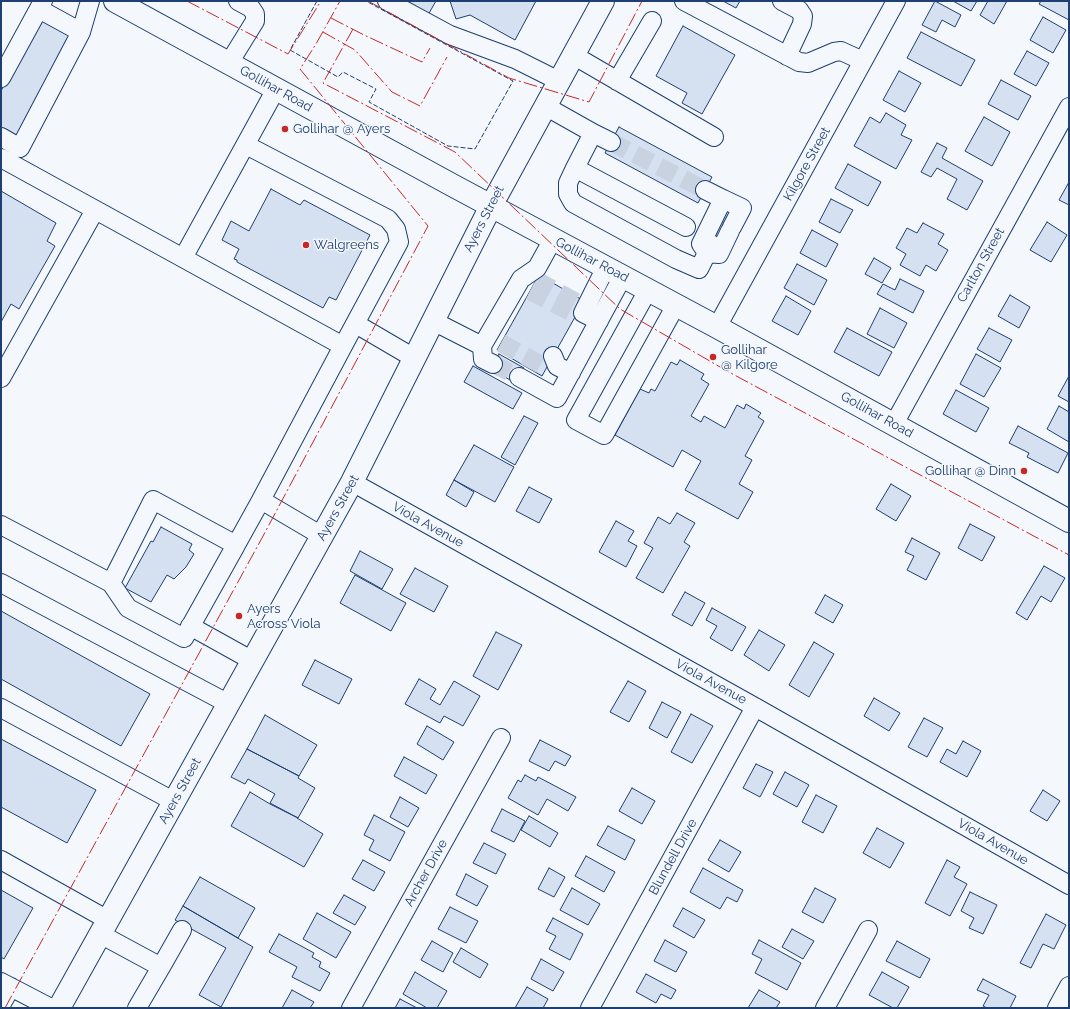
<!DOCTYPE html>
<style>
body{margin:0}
#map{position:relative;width:1070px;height:1009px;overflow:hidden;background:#f4f7fb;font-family:Raleway,sans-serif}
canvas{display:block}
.frame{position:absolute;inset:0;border:2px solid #1d3f73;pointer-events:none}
</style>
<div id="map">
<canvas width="1070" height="1009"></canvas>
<div class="frame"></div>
</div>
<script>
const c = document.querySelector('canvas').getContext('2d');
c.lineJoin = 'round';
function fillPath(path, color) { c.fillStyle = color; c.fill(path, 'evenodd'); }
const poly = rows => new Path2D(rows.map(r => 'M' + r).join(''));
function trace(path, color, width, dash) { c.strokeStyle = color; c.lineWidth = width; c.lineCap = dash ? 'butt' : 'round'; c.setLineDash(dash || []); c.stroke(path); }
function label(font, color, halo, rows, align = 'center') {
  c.font = font + ' Raleway,sans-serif'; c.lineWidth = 3; c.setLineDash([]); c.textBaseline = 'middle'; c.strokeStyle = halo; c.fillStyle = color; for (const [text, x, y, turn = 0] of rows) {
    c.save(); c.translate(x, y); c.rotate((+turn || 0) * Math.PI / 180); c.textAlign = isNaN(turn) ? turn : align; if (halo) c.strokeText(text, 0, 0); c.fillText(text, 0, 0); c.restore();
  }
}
const building = poly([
 [406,1,436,1,428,15,406,1],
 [450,1,536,1,515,40,470,15,456,19,450,1],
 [723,1,740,1,736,8,723,1],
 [935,1,961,15,955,27,942,20,936,32,922,25,935,1],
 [953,1,977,1,971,11,953,1],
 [988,1,1007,1,994,24,980,15,988,1],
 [1041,1,1069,1,1069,20,1039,4,1041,1],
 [1043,17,1066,30,1053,53,1030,40,1043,17],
 [39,18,72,35,19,138,1,129,1,91,39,18],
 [683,26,735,55,702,114,682,103,687,93,656,76,683,26],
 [921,32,975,60,961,86,907,58,921,32],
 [1027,51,1049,63,1036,86,1014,74,1027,51],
 [899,71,921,83,905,112,883,100,899,71],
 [1001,80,1031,96,1018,120,988,104,1001,80],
 [886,113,906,125,901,135,912,140,896,169,854,146,870,117,880,123,886,113],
 [984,117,1010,132,992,166,965,151,984,117],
 [619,127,712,177,698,203,605,153,619,127],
 [937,143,947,148,942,158,983,181,967,210,947,199,957,179,937,168,931,177,921,172,937,143],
 [848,164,881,182,868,206,835,188,848,164],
 [1069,182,1069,205,1059,200,1069,182],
 [271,189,300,205,304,200,370,235,336,300,329,297,323,308,237,262,237,260,234,259,239,249,222,240,231,221,249,231,271,189],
 [1,191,56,223,47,241,55,246,19,309,11,304,1,322,1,191],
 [831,199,853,210,840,233,819,222,831,199],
 [1047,222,1067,235,1051,262,1030,250,1047,222],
 [923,223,944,234,938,244,948,250,936,271,926,265,920,276,900,265,906,254,896,248,907,228,917,233,923,223],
 [812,230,838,244,826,267,800,253,812,230],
 [874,258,891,268,882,283,865,274,874,258],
 [797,264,827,280,814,305,784,288,797,264],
 [539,275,584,301,542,376,497,350,539,275],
 [900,279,924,291,913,313,877,294,883,284,895,290,900,279],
 [1010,295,1030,307,1019,328,998,316,1010,295],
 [786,296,811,311,798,335,772,321,786,296],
 [880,308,907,323,894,348,867,334,880,308],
 [847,328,892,352,879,376,834,352,847,328],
 [989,328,1012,340,1000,362,977,349,989,328],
 [499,354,524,368,515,383,490,368,499,354],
 [976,354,1001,368,984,397,960,384,976,354],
 [680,360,704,374,701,379,709,384,691,416,701,422,704,416,725,428,737,405,744,409,746,404,761,413,758,417,764,421,745,456,752,460,739,484,753,492,738,519,685,490,701,461,682,450,673,467,615,435,640,389,649,393,651,389,655,391,671,362,677,365,680,360],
 [473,366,522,393,513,409,464,382,473,366],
 [1069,376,1069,402,1058,396,1069,376],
 [956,390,989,408,976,432,943,414,956,390],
 [1059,406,1069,412,1069,442,1047,429,1059,406],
 [524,416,538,423,515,465,501,457,524,416],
 [1018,426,1068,453,1058,473,1027,457,1029,453,1009,443,1018,426],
 [474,445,514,467,495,502,454,480,474,445],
 [454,480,474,492,466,507,446,495,454,480],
 [891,484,911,496,896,521,876,509,891,484],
 [529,487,552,499,539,523,516,511,529,487],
 [677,513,695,523,684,542,690,546,663,593,636,578,653,548,644,543,658,517,670,524,677,513],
 [616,521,634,531,628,541,637,546,626,567,599,552,616,521],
 [970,524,995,537,982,561,958,548,970,524],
 [161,527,192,544,189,550,194,554,186,567,174,579,167,575,151,602,125,588,151,541,153,542,161,527],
 [912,538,940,553,926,580,907,570,914,556,905,552,912,538],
 [360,551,393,569,382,589,350,571,360,551],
 [1044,566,1065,578,1051,602,1041,596,1027,620,1016,613,1044,566],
 [415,568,448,586,434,612,400,594,415,568],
 [355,575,406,603,391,631,340,603,355,575],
 [685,592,705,603,692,626,672,615,685,592],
 [825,595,843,605,833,623,815,613,825,595],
 [712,608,746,627,732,651,710,638,717,626,706,620,712,608],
 [1,611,150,694,121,746,1,679,1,611],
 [759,630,785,645,769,671,744,655,759,630],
 [496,632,522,645,498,690,473,676,496,632],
 [814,642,834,654,809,697,789,685,814,642],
 [315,660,352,679,339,704,302,685,315,660],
 [419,679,436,689,430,699,440,705,454,681,480,696,463,726,444,716,440,723,405,704,419,679],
 [628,681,646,691,629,722,610,712,628,681],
 [874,698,900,713,889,731,864,716,874,698],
 [662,702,681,712,667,738,649,728,662,702],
 [691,714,713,726,692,763,671,752,691,714],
 [265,715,317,745,299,776,247,749,265,715],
 [924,718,943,728,927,757,908,747,924,718],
 [427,726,454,742,443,760,417,744,427,726],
 [1,739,96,790,67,843,1,807,1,739],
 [540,740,571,756,565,766,555,761,549,771,529,761,540,740],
 [963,741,981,751,967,777,940,762,947,749,956,754,963,741],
 [247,749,299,776,298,778,315,788,298,818,270,803,275,794,248,779,245,784,231,777,247,749],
 [404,757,437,775,426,794,394,776,404,757],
 [756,764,773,772,760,797,743,788,756,764],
 [785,772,809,785,797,807,773,794,785,772],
 [525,775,536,781,538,777,576,797,568,811,547,799,538,815,508,798,518,780,521,782,525,775],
 [632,788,655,801,642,824,619,811,632,788],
 [1043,790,1060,801,1047,821,1030,811,1043,790],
 [250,792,270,804,298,818,297,818,323,834,304,867,231,826,250,792],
 [816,795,837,806,823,833,802,822,816,795],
 [400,797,419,808,408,827,390,817,400,797],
 [502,809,525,821,514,842,491,831,502,809],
 [374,815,405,832,390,861,369,850,374,840,364,835,374,815],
 [529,816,558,833,550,847,521,830,529,816],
 [608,826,635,840,625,860,597,845,608,826],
 [877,828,904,843,890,868,863,853,877,828],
 [720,840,741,852,729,872,708,860,720,840],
 [484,843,506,854,496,874,473,863,484,843],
 [586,856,615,872,604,892,575,876,586,856],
 [363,860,385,872,374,891,352,879,363,860],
 [947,860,960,867,954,877,967,884,950,916,925,903,947,860],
 [549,868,565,877,554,897,538,889,549,868],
 [703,868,743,890,737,902,727,897,720,909,690,892,703,868],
 [466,874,488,886,477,906,456,895,466,874],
 [200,877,255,908,238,938,183,906,200,877],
 [572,888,600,904,588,925,560,910,572,888],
 [815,888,836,899,823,923,802,912,815,888],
 [1,890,33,908,4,959,1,957,1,890],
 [970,892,997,905,983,934,969,928,974,918,961,911,970,892],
 [344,895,366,907,355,925,333,913,344,895],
 [183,906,253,947,221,1007,199,995,226,948,175,920,183,906],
 [450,907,478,921,466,943,438,929,450,907],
 [683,908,705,920,694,938,673,926,683,908],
 [317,913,351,932,336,958,303,939,317,913],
 [1046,914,1066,925,1054,949,1043,944,1031,968,1020,963,1046,914],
 [553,918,583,934,570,960,549,949,556,936,546,931,553,918],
 [792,929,814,941,803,959,782,947,792,929],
 [279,934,314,953,312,957,321,962,319,967,330,973,320,991,292,977,297,967,269,952,279,934],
 [665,940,687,952,676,972,654,961,665,940],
 [759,940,801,963,787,990,755,973,762,959,752,954,759,940],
 [432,941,453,953,443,972,421,960,432,941],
 [897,941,930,959,920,978,886,961,897,941],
 [461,948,488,964,480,978,453,962,461,948],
 [541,959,564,972,553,991,531,979,541,959],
 [415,972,447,991,437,1008,427,1008,403,994,415,972],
 [882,972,909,987,897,1008,893,1008,869,995,882,972],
 [646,974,676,990,671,999,661,994,656,1003,636,992,646,974],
 [983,979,1016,996,1010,1008,987,1008,983,1006,989,995,977,990,983,979],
 [527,987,548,999,543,1008,515,1008,527,987],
 [292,990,314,1002,310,1008,282,1008,292,990],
 [759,990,780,1002,776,1008,748,1008,759,990],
 [400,999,417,1008,395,1008,400,999]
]);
fillPath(building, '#d5e0f0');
trace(building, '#1d3f73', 1);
trace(poly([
 [611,142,705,190],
 [721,226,724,221],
 [536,280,578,303],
 [530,291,576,315],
 [501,343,547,368],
 [493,364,519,377]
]), '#c9d2e0', 18, [18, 9]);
const minor = poly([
 [387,1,450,35,515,59,559,81],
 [684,1,799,62,808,63,834,52,841,51,863,61],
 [782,1,799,10,803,16,802,24,787,56],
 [39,9,81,32],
 [573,55,714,137],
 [229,63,255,21,255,14,251,8,238,1],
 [1,78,43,1],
 [617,81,652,21],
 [276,89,183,258,343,346,261,500,322,536],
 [545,106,593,133,575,168,686,227],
 [593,133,611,142],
 [1,137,20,148,81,32,90,1],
 [246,145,388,219,396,229,399,242,343,346],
 [1,158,183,258],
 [575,168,568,183,568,194,573,203,676,259,699,269,707,253,701,244,723,199,705,190],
 [723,199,742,208,732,227],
 [711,244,707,253,719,254,730,231],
 [648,290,576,420,604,435,676,305],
 [433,321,482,346,521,279,537,268,553,239],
 [599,321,583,313,606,267],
 [356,324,414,358],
 [717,327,896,1],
 [482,346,483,359,493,364],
 [553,356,557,366,571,373],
 [519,377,557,398,623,276],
 [1,378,95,210],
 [894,424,1069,107],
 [352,482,755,707,1069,885],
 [1,525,111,583,153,500,236,545,261,500],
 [1,583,229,704],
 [111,583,128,608,184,638,236,545],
 [190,626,253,661],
 [1,708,175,802],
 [1,860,108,920],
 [100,934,161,967,182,930],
 [1,982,51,1008],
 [1,1005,11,987],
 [137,1008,161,967],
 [351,1008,501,738],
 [590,1008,755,707],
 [825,1008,868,930],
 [1057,1008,1069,986]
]);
const major = poly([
 [115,1,452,185,717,327,1069,521],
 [59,1008,352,482,491,206,603,1]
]);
trace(minor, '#1d3f73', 20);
trace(major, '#1d3f73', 24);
trace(minor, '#f4f7fb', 18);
trace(major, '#f4f7fb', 22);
trace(poly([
 [317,1,290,50,338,77,343,72,376,89,369,102,448,146,475,149,513,81,366,1]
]), '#1d3f73', 1, [5, 2]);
trace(poly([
 [187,1,288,54,321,1],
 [368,1,509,78,589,102,642,1],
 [331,18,364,35,422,62,430,48],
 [353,29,323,83,455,152,620,309,727,371,1069,555],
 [323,32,355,50,392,92,420,106,447,57],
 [5,1008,262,538,428,226,300,69,316,44,340,1]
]), '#c62828', 1, [14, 3, 2, 3]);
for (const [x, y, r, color] of [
 [285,129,4,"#c62828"],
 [306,245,4,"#c62828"],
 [713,357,4,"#c62828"],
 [1024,471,4,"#c62828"],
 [239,616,4,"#c62828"]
]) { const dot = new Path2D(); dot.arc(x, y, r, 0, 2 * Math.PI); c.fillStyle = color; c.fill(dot); trace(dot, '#f4f7fb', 1.5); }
label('13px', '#1d3f73', '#f4f7fb', [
 ["Gollihar Road",276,89,29],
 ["Kilgore Street",807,164,-61],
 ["Ayers Street",484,219,-63],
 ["Gollihar Road",592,260,28],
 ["Carlton Street",981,265,-61],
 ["Gollihar Road",877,415,29],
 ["Ayers Street",338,508,-61],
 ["Viola Avenue",428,525,29],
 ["Viola Avenue",711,682,29],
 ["Ayers Street",180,791,-61],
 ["Viola Avenue",993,842,30],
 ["Blundell Drive",673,857,-61],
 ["Archer Drive",426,873,-61]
]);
label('13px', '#1d3f73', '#f4f7fb', [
 ["Gollihar @ Ayers",293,129],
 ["Walgreens",314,245],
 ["Gollihar",721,350],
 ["@ Kilgore",721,365],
 ["Gollihar @ Dinn",1016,471,"right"],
 ["Ayers",247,609],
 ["Across Viola",247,624]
], 'left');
</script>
